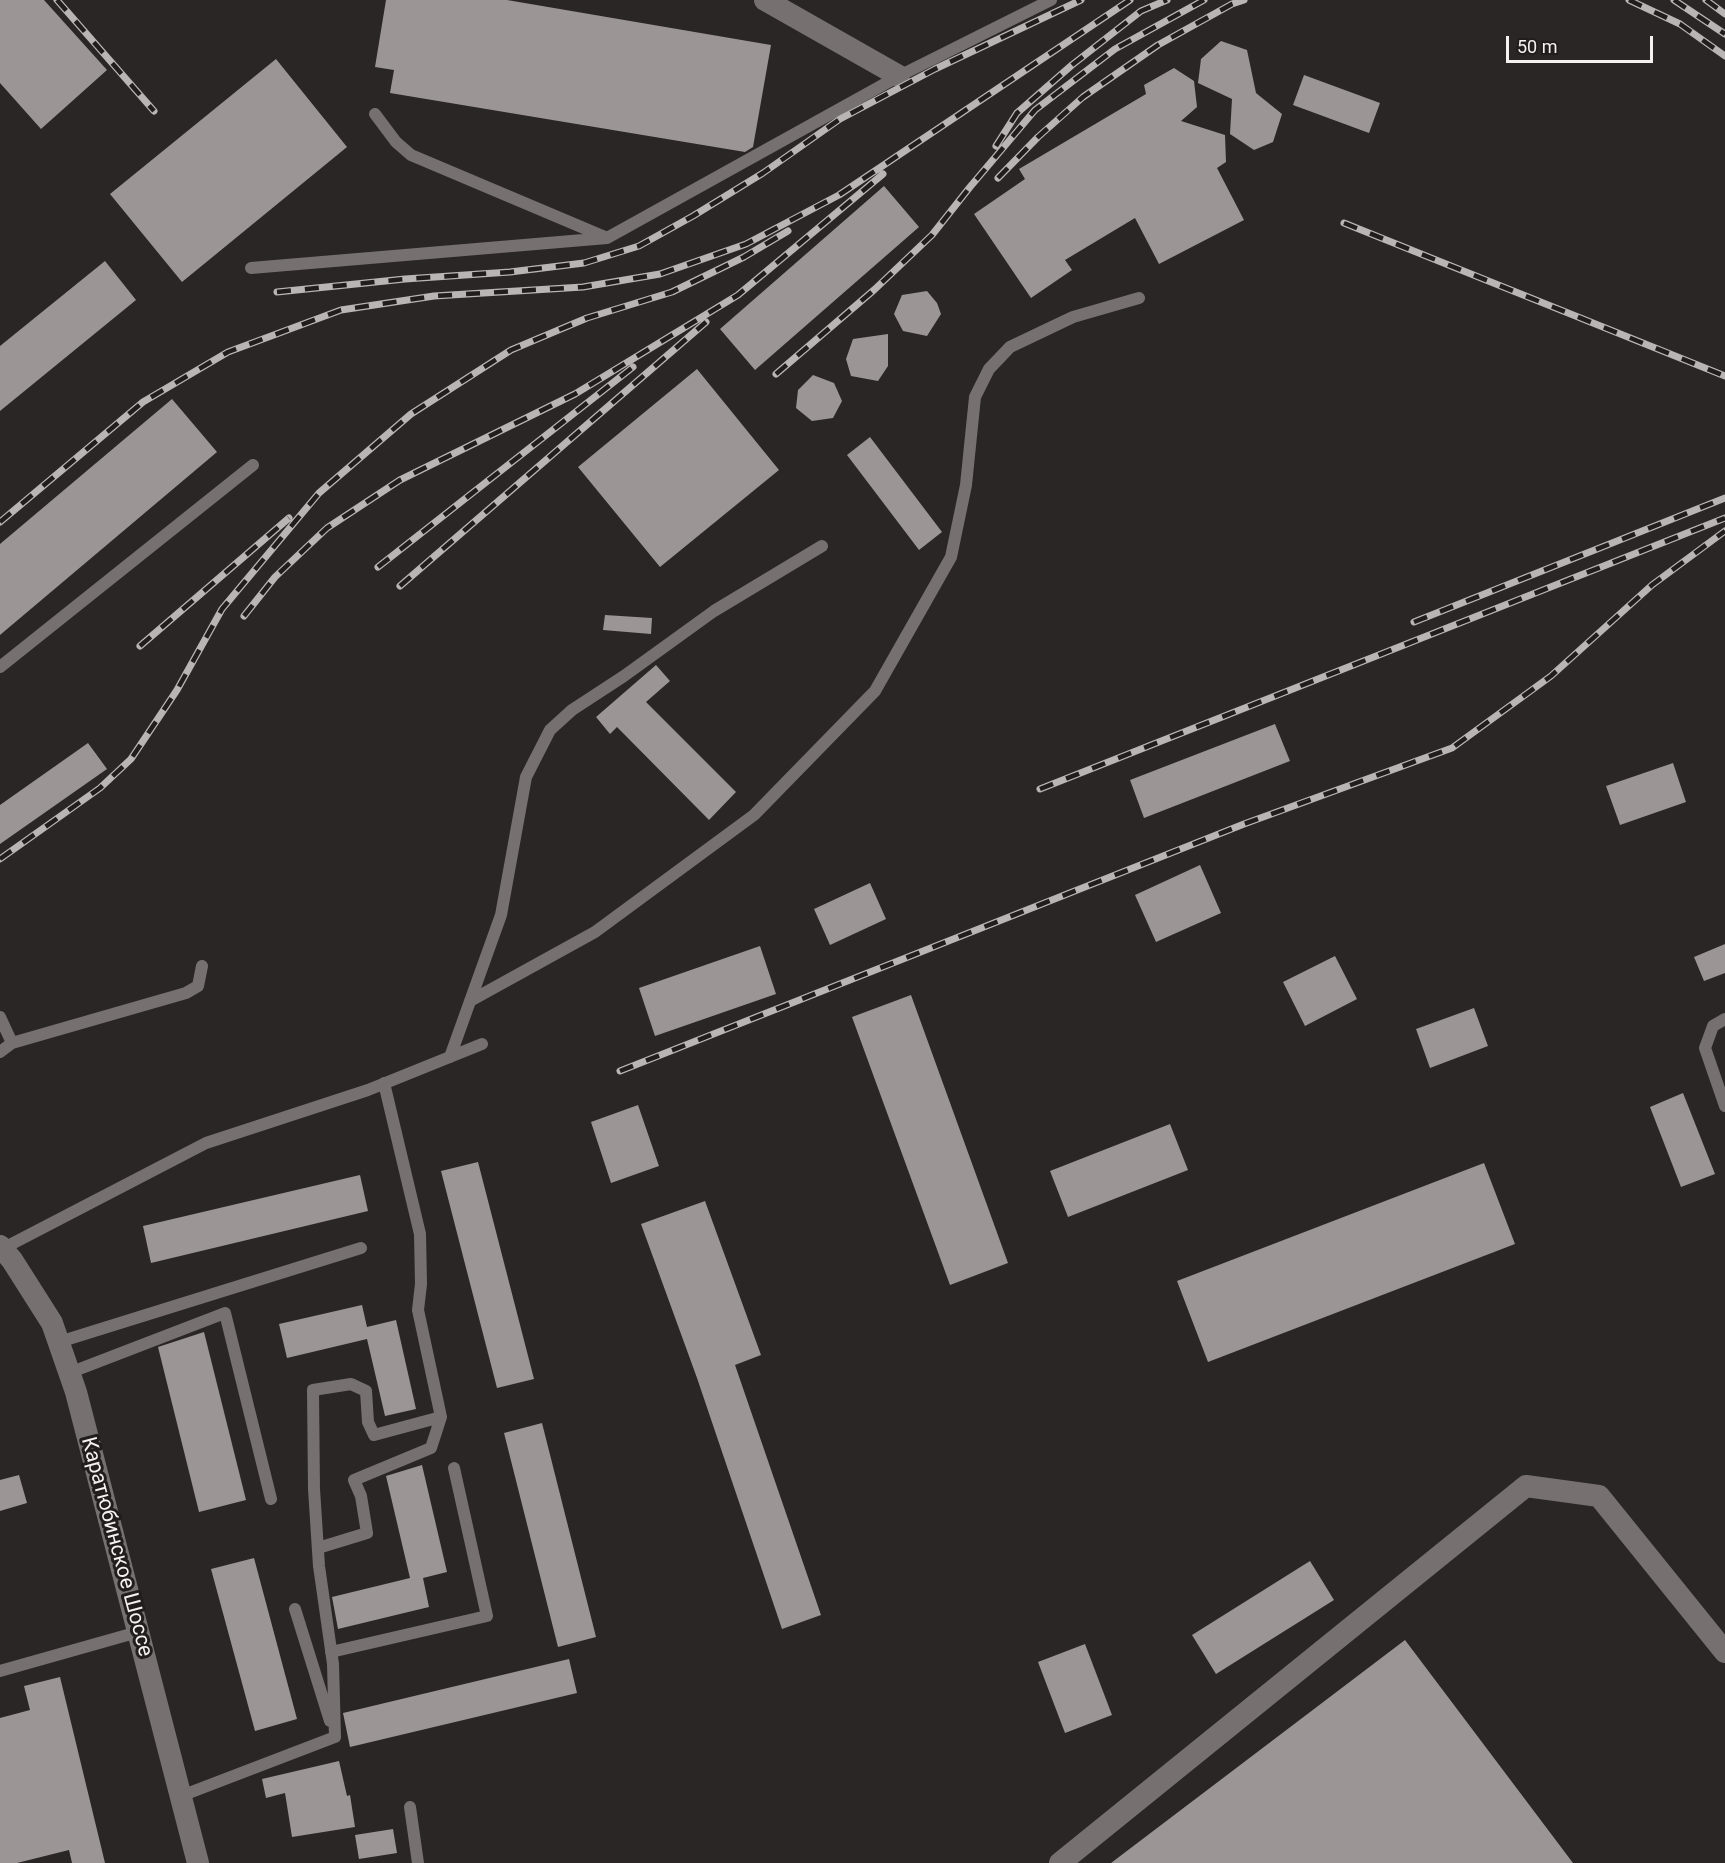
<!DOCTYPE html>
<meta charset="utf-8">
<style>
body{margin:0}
#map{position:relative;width:1725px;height:1863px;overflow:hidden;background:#2a2625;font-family:Roboto,sans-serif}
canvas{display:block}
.scale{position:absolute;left:1506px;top:36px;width:147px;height:27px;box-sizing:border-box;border:3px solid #f4f1f0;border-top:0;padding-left:8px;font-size:18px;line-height:21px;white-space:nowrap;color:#f4f1f0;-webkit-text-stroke:4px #211d1c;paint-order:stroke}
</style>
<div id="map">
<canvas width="1725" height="1863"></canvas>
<div class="scale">50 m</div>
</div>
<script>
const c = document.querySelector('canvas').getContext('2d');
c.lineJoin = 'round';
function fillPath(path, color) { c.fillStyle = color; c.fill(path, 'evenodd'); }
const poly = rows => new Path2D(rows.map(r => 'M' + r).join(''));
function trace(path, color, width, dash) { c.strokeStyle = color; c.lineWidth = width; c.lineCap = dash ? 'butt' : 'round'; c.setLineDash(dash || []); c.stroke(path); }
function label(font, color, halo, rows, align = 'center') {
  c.font = font + ' Roboto,sans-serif'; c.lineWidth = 6; c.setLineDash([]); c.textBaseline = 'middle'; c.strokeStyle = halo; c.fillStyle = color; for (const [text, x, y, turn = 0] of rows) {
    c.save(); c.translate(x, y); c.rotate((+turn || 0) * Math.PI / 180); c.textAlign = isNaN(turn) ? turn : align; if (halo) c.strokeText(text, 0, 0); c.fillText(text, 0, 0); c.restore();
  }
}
fillPath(poly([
 [0,0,44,0,107,70,41,129,0,83],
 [386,0,507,0,771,45,753,147,745,152,390,93,394,70,375,67],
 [1221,41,1247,50,1256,93,1282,114,1273,142,1254,150,1230,134,1232,99,1198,83,1201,59],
 [276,59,347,147,182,282,110,194],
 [1174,68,1194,81,1197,107,1181,121,1225,135,1226,162,1217,168,1244,220,1159,264,1135,218,1065,260,1072,270,1031,298,974,214,1025,179,1019,169,1146,94,1144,85],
 [1304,75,1380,103,1369,133,1293,105],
 [884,186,919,227,755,370,720,329],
 [105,261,136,300,0,411,0,346],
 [927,291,937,303,941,314,927,336,903,331,894,314,902,295],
 [888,334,888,366,878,381,851,376,846,359,853,339],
 [697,369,779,470,660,567,578,467],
 [813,375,834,383,842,401,833,418,812,421,796,408,798,390],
 [172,399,217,452,0,635,0,544],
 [870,437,942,532,919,550,847,455],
 [605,615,652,618,651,634,603,630],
 [656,665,670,681,646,702,736,792,709,820,617,727,610,734,596,717],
 [1275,724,1290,761,1144,818,1130,780],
 [88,743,107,769,0,844,0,805],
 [1673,763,1686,802,1620,825,1606,786],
 [1200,865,1221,913,1156,942,1135,895],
 [870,883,886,919,830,945,814,909],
 [1725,944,1725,973,1704,981,1694,957],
 [760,946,776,994,655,1036,639,988],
 [1335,956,1357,999,1305,1026,1283,982],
 [911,995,1008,1263,950,1285,852,1017],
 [1474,1008,1488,1046,1430,1068,1416,1029],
 [1683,1093,1715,1174,1681,1187,1650,1107],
 [638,1105,659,1166,611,1183,591,1122],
 [1170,1124,1188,1170,1068,1217,1050,1171],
 [478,1162,534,1379,497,1388,441,1171],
 [1484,1163,1515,1244,1208,1362,1177,1281],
 [360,1175,368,1211,151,1263,143,1226],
 [705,1201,761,1355,735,1365,821,1615,782,1629,697,1378,641,1224],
 [362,1305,367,1327,396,1320,416,1409,385,1416,367,1339,287,1358,279,1324],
 [204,1332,246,1500,199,1512,158,1347],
 [542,1423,596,1637,558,1647,504,1433],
 [422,1465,447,1572,423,1578,429,1607,338,1629,332,1597,410,1578,386,1476],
 [19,1475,27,1503,0,1511,0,1480],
 [254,1558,297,1719,255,1731,211,1569],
 [1310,1561,1334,1600,1216,1674,1192,1635],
 [1405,1640,1573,1863,1111,1863],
 [1085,1644,1112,1715,1065,1733,1038,1662],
 [569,1659,577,1693,350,1747,343,1713],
 [60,1677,105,1863,72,1863,69,1850,17,1863,0,1863,0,1718,30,1710,24,1686],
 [339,1761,347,1796,350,1795,355,1827,292,1837,285,1793,266,1798,262,1779],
 [393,1829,397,1853,359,1859,355,1835]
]), '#9b9695');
trace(poly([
 [375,114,396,142,411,155,605,237],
 [251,268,607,238,899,76,1051,0],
 [0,667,253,465],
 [470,1001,595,932,754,815,875,691,951,557,966,485,975,397,989,369,1010,347,1073,317,1139,298],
 [0,1017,12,1043],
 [1725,1019,1713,1026,1705,1048,1725,1106],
 [0,1052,12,1043,186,993,198,986,202,966],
 [450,1057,501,915,526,777,550,730,572,710,624,676,714,611,822,546],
 [2,1249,206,1143,368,1090,482,1044],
 [59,1342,361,1248],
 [69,1373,225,1313,271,1499],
 [318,1548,367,1533,361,1496,354,1480,431,1448,441,1417],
 [295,1609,330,1721],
 [331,1652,487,1616,454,1468],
 [0,1671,138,1632],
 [181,1796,335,1737,333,1664,319,1566,314,1489,313,1390,351,1384,366,1391,368,1422,374,1435,441,1417,418,1310,421,1284,420,1234,384,1083],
 [410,1807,418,1863]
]), '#767170', 12);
trace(poly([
 [765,0,899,76],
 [0,1246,12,1260,52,1323,76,1392,198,1863],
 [1060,1863,1526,1486,1599,1496,1725,1652]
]), '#767170', 22);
const rail = poly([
 [57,0,154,111],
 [1629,0,1680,24,1725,56],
 [1674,0,1725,34],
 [1706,0,1725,14],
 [996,146,1017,113,1072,65,1141,11,1167,0],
 [998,178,1038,137,1083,97,1158,45,1232,4,1244,0],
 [1344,223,1725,376],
 [277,292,405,279,510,272,584,263,639,246,693,216,763,173,840,119,935,69,1081,0],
 [776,374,874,290,932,235,970,187,1035,110,1115,49,1204,0],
 [0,522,143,402,228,352,341,310,434,296,583,287,660,274,746,244,839,195,1130,0],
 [378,567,633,367],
 [400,586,706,322],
 [244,616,275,577,327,528,400,480,575,394,738,295,883,174],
 [1414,622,1725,498],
 [140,646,289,518],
 [1040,789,1725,518],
 [0,859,100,788,131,759,177,690,222,609,319,493,411,414,511,350,587,318,672,292,744,257,788,231],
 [620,1071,1244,824,1452,748,1551,676,1652,585,1725,531]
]);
trace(rail, '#b8b5b4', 7);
trace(rail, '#211d1c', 4.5, [14]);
label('21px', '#f4f1f0', '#211d1c', [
 ["Каратюбинское Шоссе",116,1547,75]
]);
</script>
